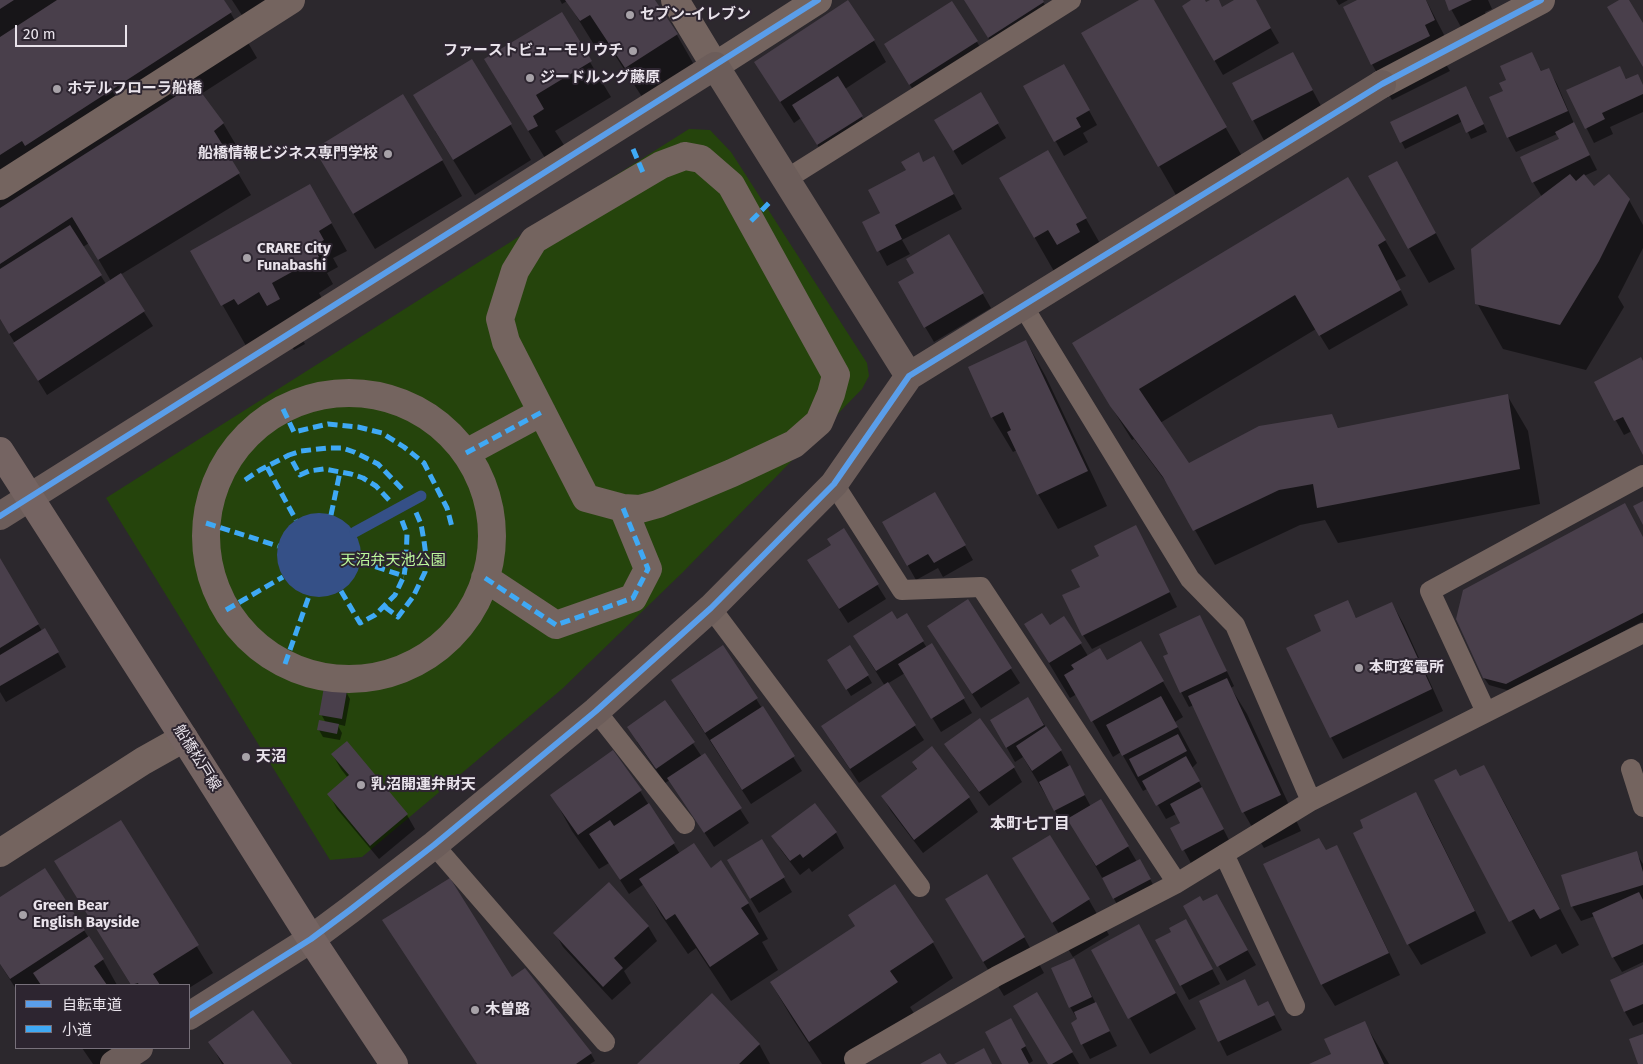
<!DOCTYPE html>
<meta charset="utf-8">
<style>
body{margin:0}
#map{position:relative;width:1643px;height:1064px;overflow:hidden;background:#2c282d;font-family:"Fira Sans","Noto Sans JP",sans-serif}
canvas{display:block}
.legend{position:absolute;left:15px;top:984px;width:175px;height:65px;box-sizing:border-box;background:#2d2530;border:1px solid #78717b;margin:0;padding:6px 9px;list-style:none;font-size:15px;color:#e9e3eb}
.legend li{display:flex;align-items:center;gap:10px;height:25px}
.legend b{width:25px;border:1px solid #78717b}
.scale{position:absolute;left:15px;top:25px;width:112px;height:22px;box-sizing:border-box;border:2px solid #e9e3eb;border-top:0;padding-left:6px;font-size:15px;line-height:18px;white-space:nowrap;color:#e9e3eb;-webkit-text-stroke:4px #2d2530;paint-order:stroke}
</style>
<div id="map">
<canvas width="1643" height="1064"></canvas>
<ul class="legend">
<li><b style="height:6px;background:#5a9eea"></b>自転車道</li>
<li><b style="height:6px;background:#3fa9f5"></b>小道</li>
</ul>
<div class="scale">20 m</div>
</div>
<script>
const c = document.querySelector('canvas').getContext('2d');
c.lineJoin = 'round';
function fillPath(path, color) { c.fillStyle = color; c.fill(path, 'evenodd'); }
const poly = rows => new Path2D(rows.map(r => 'M' + r).join(''));
function trace(path, color, width, dash) { c.strokeStyle = color; c.lineWidth = width; c.lineCap = dash ? 'butt' : 'round'; c.setLineDash(dash || []); c.stroke(path); }
function label(font, color, halo, rows, align = 'center') {
  c.font = font + ' "Fira Sans","Noto Sans JP",sans-serif'; c.lineWidth = 4; c.setLineDash([]); c.textBaseline = 'middle'; c.strokeStyle = halo; c.fillStyle = color; for (const [text, x, y, turn = 0] of rows) {
    c.save(); c.translate(x, y); c.rotate((+turn || 0) * Math.PI / 180); c.textAlign = isNaN(turn) ? turn : align; if (halo) c.strokeText(text, 0, 0); c.fillText(text, 0, 0); c.restore();
  }
}
fillPath(poly([
 [689,129,710,130,731,152,867,363,869,376,862,389,682,573,562,689,362,857,330,860,106,498]
]), '#25440c');
fillPath(poly([
 '277 555a42 42 0 1 1 84 0a42 42 0 1 1-84 0Z'
]), '#355087');
fillPath(poly([
 [0,0,223,0,257,58,201,94,223,123,239,150,229,158,251,195,120,275,153,326,47,395,0,319],
 [89,243,111,281,106,284,83,247],
 [232,0,283,0,247,23],
 [560,0,654,0,677,35,697,70,646,103,611,49,601,56,567,1,562,4],
 [965,0,1042,0,1052,17,997,52],
 [1142,0,1152,0,1246,163,1180,202,1083,34],
 [1194,0,1204,0,1206,4,1213,0,1217,0,1222,8,1237,0,1254,0,1279,43,1223,75,1183,6],
 [1336,0,1348,0,1339,5],
 [1359,0,1426,0,1455,56,1444,61,1450,71,1392,100,1372,64],
 [1446,0,1488,0,1492,9,1485,12,1496,34,1471,45],
 [561,14,611,97,555,131,564,145,550,166,506,95],
 [874,41,886,62,845,89,870,131,826,159,801,118,794,123,768,83],
 [977,42,985,56,918,98,894,59],
 [1293,54,1327,117,1268,148,1234,84],
 [1532,54,1542,72,1548,69,1557,84,1575,126,1597,170,1584,176,1594,188,1629,200,1643,225,1643,248,1618,297,1624,307,1586,370,1503,349,1477,303,1542,197,1533,182,1560,139,1557,134,1516,152,1508,137,1504,92,1507,81],
 [1064,65,1097,125,1083,133,1088,142,1064,156,1025,86],
 [1619,67,1627,80,1643,86,1643,112,1610,127,1613,134,1594,143,1568,91],
 [980,94,1006,138,962,165,935,120],
 [1470,94,1487,132,1471,139,1463,121,1405,149,1392,122],
 [510,124,531,160,475,195,435,131],
 [1048,152,1106,254,1055,273,1001,179],
 [442,160,462,196,375,249,336,185],
 [923,163,942,172,962,209,902,240,910,254,887,266,864,223,881,213],
 [1417,198,1455,269,1429,283,1409,248],
 [325,212,347,251,333,258,338,267,327,273,333,284,319,293,329,311,297,329,305,344,294,350,286,337,249,351,192,252],
 [949,236,991,308,934,342,899,283,915,274],
 [1385,240,1406,276,1396,281,1408,305,1329,350,1316,329,1160,423,1188,465,1331,415,1339,429,1507,395,1528,431,1540,504,1338,543,1325,520,1300,525,1215,565,1172,490,1134,439,1132,440,1094,379],
 [1026,341,1046,377,1107,506,1058,529,1038,494,1017,450,1013,452,992,417],
 [1643,363,1643,452,1632,431,1624,435,1595,383],
 [935,493,973,560,943,577,938,568,916,580,884,523],
 [843,530,886,599,848,623,817,575,833,546],
 [1643,538,1643,621,1510,691,1489,685,1484,678],
 [1144,541,1177,607,1092,649,1083,635,1081,587],
 [0,562,42,631,45,630,66,667,6,702,0,692],
 [967,601,1020,683,981,708,937,640],
 [1347,602,1357,619,1392,603,1404,625,1443,711,1343,759,1331,737,1323,632],
 [906,615,927,648,931,645,972,713,941,732,905,673,887,684,924,740,859,783,831,741,885,686,854,637,897,621],
 [1200,616,1234,686,1231,688,1247,714,1301,831,1264,848,1244,813,1194,705,1189,707,1181,692,1170,655],
 [1026,625,1049,626,1080,643,1088,656,1107,662,1141,643,1183,717,1175,722,1197,763,1192,768,1231,844,1192,865,1172,828,1181,823,1176,814,1166,819,1149,790,1147,789,1143,791,1121,752,1113,757,1077,694,1070,698],
 [723,647,802,771,751,804,693,715,672,680],
 [833,667,868,676,872,683,851,696],
 [346,692,350,699,345,726,337,724,342,733,340,740,323,737,319,730,326,723,321,714],
 [1028,699,1061,751,1091,807,1101,801,1137,862,1148,875,1158,894,1122,913,1070,821,1063,824,1023,757,1015,762,991,720],
 [665,702,702,757,705,755,749,823,714,847,670,780,665,783,637,742],
 [946,744,1014,768,1022,782,989,806,954,758],
 [932,748,969,798,978,812,923,853,891,811,882,796,917,770,913,763],
 [332,754,407,815,415,829,379,859,337,809,329,794,348,778,341,769],
 [1483,766,1504,802,1579,945,1562,954,1556,944,1531,957,1436,780,1460,778],
 [640,791,680,854,710,869,748,903,768,939,762,942,778,970,731,1001,696,948,688,954,661,915,644,884,629,894,609,863,599,869,572,831,552,795],
 [1415,794,1428,815,1486,933,1421,965,1408,944],
 [814,805,836,833,844,848,812,872,809,868,800,875,781,850,773,836],
 [120,821,213,973,189,988,189,985,131,985,55,862],
 [761,840,792,892,759,913,728,861],
 [1336,847,1348,868,1400,975,1335,1006,1322,985,1265,865,1326,851],
 [1636,853,1643,864,1643,962,1622,972,1613,957,1595,916,1581,921,1572,906],
 [1014,859,1089,900,1109,935,1073,957],
 [45,869,103,960,117,985,16,985,16,989,0,964,0,898],
 [895,886,933,943,953,978,910,1007,917,1018,849,1064,822,1064,792,1018,771,983,856,927],
 [1216,896,1256,965,1227,981,1185,906,1202,903],
 [1138,925,1196,1029,1150,1054,1092,950],
 [648,926,657,941,624,971,631,983,612,1000,563,947,555,933],
 [967,935,1024,937,1044,973,1004,996],
 [1194,935,1220,984,1189,1000,1157,941],
 [1074,960,1117,1046,1090,1059,1082,1044,1078,1020,1070,1007],
 [1643,967,1643,1022,1633,1026,1625,1012,1611,980],
 [525,970,591,1054,595,1061,590,1064,477,1064,511,979],
 [1037,993,1079,1064,1049,1064],
 [1200,1002,1258,1007,1268,1003,1282,1030,1227,1056],
 [1364,1022,1389,1064,1312,1064,1333,1055],
 [1019,1034,1033,1061,1028,1064,1003,1064],
 [210,1042,290,1064,222,1064],
 [759,1044,770,1064,639,1064],
 [82,1048,137,1048,113,1064,93,1064]
]), '#0007');
trace(poly([
 [355,532,421,496]
]), '#355087', 11);
fillPath(poly([
 [0,0,14,0,0,9],
 [57,0,224,0,232,12,25,146,22,141,0,155,0,37],
 [565,0,655,0,678,34,625,68,590,15,580,21],
 [848,0,875,40,780,102,754,62],
 [964,0,1043,0,1044,2,988,38],
 [1139,0,1154,0,1227,127,1158,167,1081,33],
 [1191,0,1205,0,1206,2,1210,0,1219,0,1222,7,1234,0,1256,0,1271,28,1214,61,1182,6],
 [1357,0,1426,0,1435,20,1425,25,1430,36,1371,65,1343,7],
 [1445,0,1472,0,1449,11],
 [1619,0,1629,0,1643,23,1643,67,1607,7],
 [952,1,978,41,909,85,884,44],
 [562,12,592,61,536,95,544,109,533,116,538,126,528,131,484,59],
 [1293,52,1313,90,1252,121,1232,83],
 [1532,52,1541,71,1549,68,1568,111,1507,138,1489,97,1503,91,1499,83,1506,80,1500,66],
 [472,59,512,124,453,160,413,95],
 [1064,64,1090,110,1076,118,1081,127,1054,142,1023,86],
 [1620,66,1626,79,1638,74,1643,85,1643,94,1602,113,1605,119,1585,129,1566,90],
 [838,76,863,116,817,145,792,105],
 [195,84,224,123,214,131,240,173,98,260,72,217,0,264,0,208],
 [1466,86,1484,124,1466,133,1458,114,1400,143,1390,122],
 [981,92,999,123,953,151,934,120],
 [403,94,443,160,353,214,314,149],
 [1574,122,1590,155,1532,183,1520,157,1559,139,1555,132],
 [1048,150,1087,218,1076,224,1080,232,1057,245,1048,230,1034,238,999,178],
 [919,152,923,162,934,156,954,194,895,225,902,239,877,252,862,222,880,213,868,190,906,170,901,162],
 [1397,161,1436,233,1408,249,1368,176],
 [1570,174,1576,181,1584,174,1594,186,1609,174,1630,199,1599,261,1560,325,1475,304,1471,249],
 [1348,177,1386,240,1378,245,1401,290,1319,336,1295,295,1139,389,1189,463,1259,426,1332,414,1338,428,1508,394,1520,469,1317,508,1313,484,1279,490,1193,531,1163,477,1110,406,1072,343],
 [310,184,332,223,319,231,324,240,313,246,319,257,272,283,280,299,267,306,259,292,238,305,234,299,221,306,190,251],
 [70,225,102,275,9,334,0,319,0,269],
 [949,234,984,293,924,328,898,282,914,273,906,259],
 [121,273,145,311,38,381,13,343],
 [1026,340,1088,471,1037,495,1007,432,1011,430,1003,412,991,418,968,367],
 [1641,357,1643,361,1643,455,1623,417,1614,421,1594,382],
 [935,492,966,545,934,563,928,554,907,566,882,522],
 [1643,501,1643,525,1633,506],
 [1625,503,1643,537,1643,613,1506,684,1483,678,1456,619,1463,590],
 [1136,525,1170,592,1082,636,1062,595,1080,587,1071,570,1099,556,1094,546],
 [844,528,879,584,839,609,807,560,831,545,827,539],
 [0,558,39,624,0,648],
 [968,599,1012,668,972,694,927,626],
 [1348,600,1356,618,1392,602,1432,689,1330,738,1286,648,1321,631,1314,615],
 [892,611,897,619,907,613,924,641,876,671,853,636],
 [1042,613,1050,625,1064,616,1082,643,1049,663,1024,624],
 [1200,615,1227,671,1180,693,1163,656,1168,654,1159,634],
 [45,628,59,652,0,686,0,655],
 [1141,641,1164,681,1091,722,1064,675,1074,669,1071,665,1100,648,1107,660],
 [932,643,965,698,931,719,898,664],
 [723,645,758,698,705,733,671,680],
 [850,645,869,675,846,690,827,660],
 [1227,678,1281,795,1242,813,1188,696],
 [888,682,916,725,850,769,821,726],
 [324,687,347,691,342,719,319,715],
 [1161,696,1178,727,1122,756,1106,725],
 [1028,697,1044,725,1006,748,990,720],
 [665,700,695,742,656,769,627,727],
 [763,706,795,756,742,790,710,740],
 [980,718,1015,767,979,792,944,744],
 [319,720,339,724,337,734,317,730],
 [1046,726,1062,750,1032,771,1016,746],
 [1178,734,1187,751,1138,777,1129,759],
 [347,741,408,814,370,846,327,794,349,775,331,754],
 [932,746,970,797,914,840,881,796,917,769,912,762],
 [613,750,642,790,578,835,550,795],
 [705,753,742,808,704,833,667,778],
 [1186,756,1200,781,1156,806,1142,781],
 [1070,765,1085,795,1054,811,1039,782],
 [1484,765,1560,909,1540,919,1534,909,1509,922,1434,780,1456,769,1460,776],
 [1202,787,1224,829,1182,851,1170,828,1180,823,1170,804],
 [1416,792,1475,911,1407,945,1353,833,1363,828,1360,820],
 [1101,799,1129,846,1096,866,1067,819],
 [649,803,675,843,620,880,589,834,610,820,614,826],
 [815,803,837,832,803,858,800,854,790,861,771,836],
 [121,820,199,945,153,974,160,985,139,985,138,983,131,985,54,861],
 [1050,835,1090,899,1052,923,1012,858],
 [1319,838,1326,850,1337,845,1389,953,1321,985,1263,864],
 [762,839,785,877,750,899,727,860],
 [694,843,711,868,721,860,749,903,741,908,759,934,710,967,675,914,666,920,639,879],
 [1637,851,1643,872,1643,885,1571,907,1561,875],
 [1140,859,1151,879,1113,899,1102,878],
 [45,868,85,930,10,979,0,964,0,897],
 [987,874,1025,937,983,962,945,899],
 [450,878,512,977,525,968,592,1053,576,1064,477,1064,382,920],
 [609,882,649,926,614,958,623,968,603,987,553,933],
 [895,884,934,942,890,971,898,982,809,1042,770,982,855,926,848,915],
 [1639,892,1643,900,1643,944,1612,958,1592,913],
 [1217,894,1248,950,1217,967,1183,906,1200,896,1203,901],
 [1186,919,1213,969,1180,986,1155,940,1171,932,1169,928],
 [1139,924,1176,993,1128,1019,1091,950],
 [89,936,104,959,94,966,107,985,41,985,33,973],
 [1074,958,1092,997,1069,1008,1051,968],
 [1643,965,1643,1004,1624,1012,1610,980],
 [1245,979,1258,1006,1268,1001,1275,1015,1218,1042,1199,1001],
 [1037,992,1073,1052,1052,1064,1048,1064,1013,1006],
 [712,993,760,1044,739,1064,637,1064],
 [1096,1002,1110,1031,1081,1045,1071,1023,1077,1019,1074,1012],
 [253,1010,292,1064,224,1064,208,1042],
 [1011,1018,1026,1046,1021,1049,1029,1064,1002,1064,985,1032],
 [1365,1021,1384,1064,1309,1064,1331,1054,1324,1039],
 [1643,1034,1643,1064,1638,1064,1629,1039],
 [984,1048,992,1064,954,1064],
 [940,1053,947,1064,920,1064]
]), '#493f4b');
trace(poly([
 [785,180,1071,0],
 [1023,306,1190,579,1235,625,1311,801],
 [834,484,902,590,981,587,1177,883,1311,801,1643,633],
 [711,608,920,887],
 [596,711,685,824],
 [1486,712,1430,591,1643,475],
 [1631,769,1643,807],
 [434,845,605,1042],
 [1224,854,1295,1006],
 [854,1059,997,976,1177,883]
]), '#74645f', 20);
trace(poly([
 [675,0,715,66,818,0],
 [1382,84,1541,0],
 [685,156,701,159,731,185,836,375,831,394,819,422,794,444,732,473,658,504,640,509,623,508,586,498,506,342,500,319,515,271,534,240,661,165,685,156],
 [0,186,291,0],
 '206 536a143 143 0 1 1 286 0a143 143 0 1 1-286 0Z',
 [466,453,542,412],
 [485,578,556,625,633,598,648,569,623,508],
 [0,853,143,761,184,738]
]), '#74645f', 28);
trace(poly([
 [0,516,715,66,909,376],
 [189,1016,311,939,350,910,434,845,596,711,711,608,834,484,909,376,1382,84],
 [114,1064,139,1048]
]), '#6c5d5a', 28);
trace(poly([
 [0,451,184,738,311,939,394,1064]
]), '#756462', 28);
trace(poly([
 [633,149,644,175],
 [751,221,772,200],
 [283,409,294,432,328,424,358,427,382,433,404,447,424,463,447,508,452,527],
 [466,453,542,412],
 [267,467,296,520],
 [245,480,260,470,289,455],
 [389,500,376,486,363,478,351,474,324,469,309,471,300,475,289,455,301,451,328,448,342,448,354,452,378,464,404,491],
 [331,515,340,472],
 [206,523,278,546],
 [361,562,404,576],
 [485,578,556,625,633,598,648,569,623,508],
 [341,591,360,623,375,615,395,595,404,576,406,562,407,534,401,518],
 [385,607,398,617,413,597,425,572,426,556,424,541,421,524,414,508],
 [226,610,283,577],
 [285,664,309,596]
]), '#3fa9f5', 5, [10, 5]);
trace(poly([
 [0,516,818,0],
 [189,1016,311,939,350,910,434,845,596,711,711,608,834,484,909,376,1382,84,1541,0]
]), '#5a9eea', 6);
for (const [x, y, r, color] of [
 [630,15,5,"#a7a2a8"],
 [633,51,5,"#a7a2a8"],
 [530,78,5,"#a7a2a8"],
 [57,89,5,"#a7a2a8"],
 [388,154,5,"#a7a2a8"],
 [247,258,5,"#a7a2a8"],
 [1359,668,5,"#a7a2a8"],
 [246,757,5,"#a7a2a8"],
 [361,785,5,"#a7a2a8"],
 [23,915,5,"#a7a2a8"],
 [475,1010,5,"#a7a2a8"]
]) { const dot = new Path2D(); dot.arc(x, y, r, 0, 2 * Math.PI); c.fillStyle = color; c.fill(dot); trace(dot, '#2d2530', 2); }
label('bold 15px', '#e9e3eb', '#2d2530', [
 ["セブン-イレブン",640,15],
 ["ファーストビューモリウチ",623,51,"right"],
 ["ジードルング藤原",540,78],
 ["ホテルフローラ船橋",67,89],
 ["船橋情報ビジネス専門学校",378,154,"right"],
 ["CRARE City",257,249],
 ["Funabashi",257,266],
 ["本町変電所",1369,668],
 ["天沼",256,757],
 ["乳沼開運弁財天",371,785],
 ["Green Bear",33,906],
 ["English Bayside",33,923],
 ["木曽路",485,1010]
], 'left');
label('15px', '#bcf89b', '#2d2530', [
 ["天沼弁天池公園",393,561]
]);
label('15px', '#e9e3eb', '#2d2530', [
 ["船橋松戸線",197,758,58]
]);
label('bold 16px', '#e9e3eb', '#2d2530', [
 ["本町七丁目",1030,825]
]);
</script>
